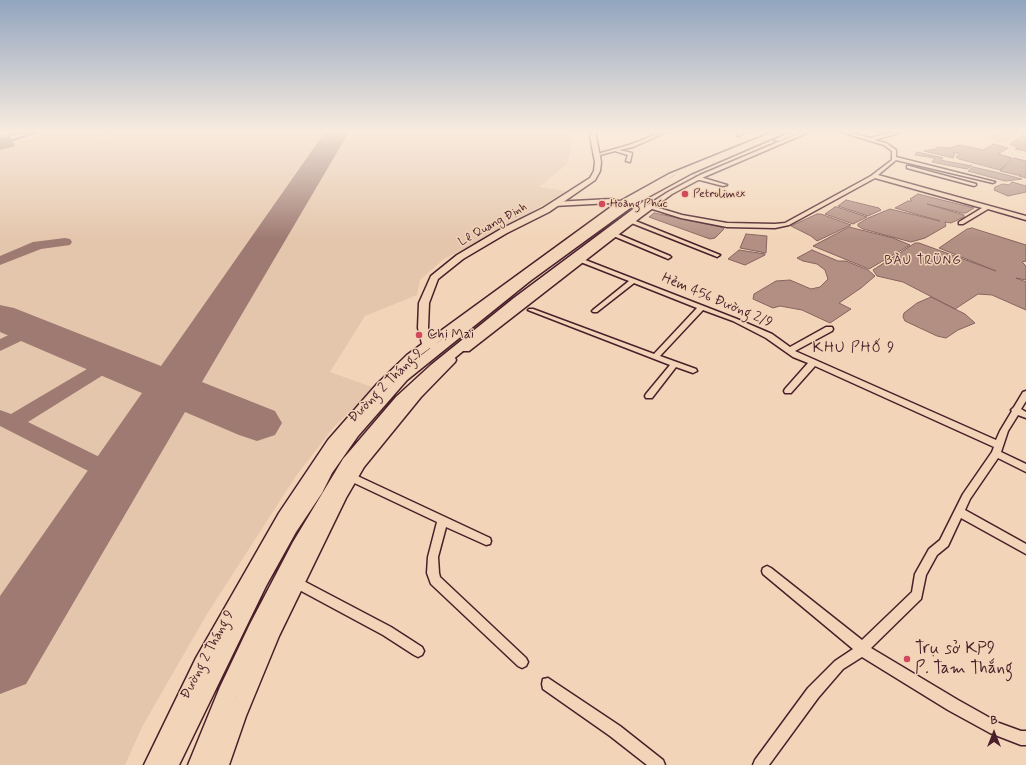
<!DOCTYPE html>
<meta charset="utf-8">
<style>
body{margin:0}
#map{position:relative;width:1026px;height:765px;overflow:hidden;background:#f2d5b8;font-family:Mynerve,sans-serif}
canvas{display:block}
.north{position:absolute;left:974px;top:713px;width:40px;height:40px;-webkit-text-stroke:3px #f2d5b8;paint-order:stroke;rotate:0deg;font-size:11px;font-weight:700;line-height:16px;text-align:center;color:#4a1f2b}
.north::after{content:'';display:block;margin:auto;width:14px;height:18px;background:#4a1f2b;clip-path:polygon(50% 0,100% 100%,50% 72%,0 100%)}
</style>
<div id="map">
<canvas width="1026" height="765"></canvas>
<div class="north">B</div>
</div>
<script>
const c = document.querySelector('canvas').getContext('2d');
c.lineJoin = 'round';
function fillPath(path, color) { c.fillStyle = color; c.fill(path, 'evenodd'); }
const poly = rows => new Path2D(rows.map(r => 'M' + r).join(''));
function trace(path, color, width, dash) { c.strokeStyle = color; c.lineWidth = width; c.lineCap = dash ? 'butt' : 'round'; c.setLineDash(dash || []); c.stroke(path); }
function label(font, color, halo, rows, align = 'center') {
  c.font = font + ' Mynerve,sans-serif'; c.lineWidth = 3; c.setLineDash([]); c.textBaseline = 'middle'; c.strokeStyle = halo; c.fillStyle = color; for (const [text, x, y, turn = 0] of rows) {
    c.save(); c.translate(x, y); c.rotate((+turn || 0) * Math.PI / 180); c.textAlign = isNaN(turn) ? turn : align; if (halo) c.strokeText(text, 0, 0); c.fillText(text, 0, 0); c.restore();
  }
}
fillPath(poly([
 [38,132,120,132,79,145,123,132,571,132,571,150,567,164,539,187,566,191,507,227,444,259,420,280,417,295,365,316,330,372,375,388,334,427,296,476,207,614,142,727,125,765,0,765,0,143]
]), '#e4c6ac');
fillPath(poly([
 [1002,132,1016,132,1018,134,1015,138,1002,143,986,138]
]), '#d7b7a0');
const water = poly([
 [1021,132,1026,132,1026,151,1015,149,1019,148,1010,144,1023,135,1024,134,1021,132],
 [994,144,1008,148,998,154,1012,158,1000,170,959,159,956,157,960,154,953,152,955,153,953,158,924,151,936,149,937,147,949,148,960,145,983,150,994,144],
 [917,152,943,158,940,160,972,166,967,169,932,162,935,158,915,155,917,152],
 [1014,158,1026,161,1026,178,1019,176,1021,175,1017,175,1000,171,1014,158],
 [973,167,995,172,1022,179,1005,181,968,171,973,167],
 [1012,182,1026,186,1026,192,1008,196,994,190,995,187,1003,184,1009,185,1012,182],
 [918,194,974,208,966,213,962,213,927,204,964,215,964,217,951,223,945,222,946,226,925,238,911,242,863,229,858,226,858,224,868,218,890,209,940,221,895,208,908,201,912,201,910,199,918,194],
 [846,200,879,208,881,210,868,216,838,206,846,200],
 [835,207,837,207,867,217,853,224,825,214,835,207],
 [654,213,721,227,724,229,715,238,710,239,649,217,654,213],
 [817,214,821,214,851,225,817,241,811,236,791,226,817,214],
 [849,227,893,238,910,245,869,269,813,246,849,227],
 [972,228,1026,245,1026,261,1022,262,1026,266,1026,280,1016,278,1026,282,1026,310,992,295,978,294,955,309,903,282,877,276,873,270,915,243,919,243,996,271,939,248,967,229,972,228],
 [746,234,767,236,766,253,740,248,746,234],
 [739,250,765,254,765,255,745,265,728,259,739,250],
 [812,250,838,261,846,261,868,270,875,276,861,288,839,303,851,309,830,323,802,310,780,306,773,308,753,299,754,294,776,281,790,280,811,289,820,287,828,279,825,270,817,264,803,261,797,258,812,250],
 [931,297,965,314,975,323,958,330,946,338,937,336,905,321,903,317,904,313,917,303,931,297]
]);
fillPath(water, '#b28f82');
trace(water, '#88625f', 1);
fillPath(poly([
 [65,238,70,239,72,242,70,245,41,249,0,265,0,256,33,242,65,238],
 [30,325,36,326,39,330,36,334,0,351,0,339,30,325],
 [110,357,116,359,119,363,116,367,28,422,124,469,127,475,124,481,116,484,108,481,0,426,0,410,11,414,104,359,110,357]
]), '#9e7a72');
fillPath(poly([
 [325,132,349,132,202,382,275,411,282,423,275,435,257,441,239,435,185,412,26,684,0,694,0,596,142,393,0,332,0,305,14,308,161,366,325,132]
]), '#9e7a72');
const street = poly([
 [663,132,667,132,633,147,619,150,632,153,630,162,626,161,628,155,615,151,596,156,594,155,629,145,663,132],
 [742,132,746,132,739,136,737,136,737,134,742,132],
 [841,132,846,132,870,138,895,132,900,132,899,133,874,140,886,143,896,150,896,157,995,182,993,183,896,160,878,175,1026,216,1026,220,988,209,963,224,959,224,959,222,982,208,875,178,789,225,775,228,727,227,681,218,646,207,649,205,682,215,727,223,775,224,785,223,871,176,892,160,892,151,884,145,841,132],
 [909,166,976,184,976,185,974,186,907,168,907,166,909,166],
 [696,177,700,177,727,185,723,186,696,179,696,177],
 [611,199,626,203,623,205,611,203,554,206,551,204,554,202,611,199],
 [629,220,633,220,720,255,717,257,715,256,629,222,629,220],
 [613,232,670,256,671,257,668,259,666,258,611,235,610,234,613,232],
 [575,256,737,319,772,334,790,347,826,327,832,327,833,329,832,331,795,351,996,440,1000,431,1012,411,1011,410,1014,407,1023,392,1026,391,1026,401,1021,409,1026,412,1026,418,1018,415,1008,431,1001,452,1026,464,1026,472,998,458,970,499,965,510,1026,544,1026,554,961,518,948,546,937,555,926,575,921,599,871,648,958,700,999,723,1021,731,1026,731,1026,745,1021,745,990,733,948,710,862,657,843,669,818,698,769,765,753,765,755,760,808,688,835,661,853,649,763,574,762,571,763,568,767,566,771,568,862,640,912,592,915,574,929,549,940,540,963,494,992,452,994,447,815,366,791,393,785,393,784,391,785,389,808,363,793,357,766,338,733,321,703,310,660,356,696,369,697,371,693,373,676,367,652,398,646,398,645,396,646,394,670,365,528,310,529,309,533,309,654,354,697,308,634,283,597,312,593,312,592,311,593,310,629,281,573,259,572,258,575,256],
 [351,473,490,538,491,541,490,544,486,545,446,527,438,557,439,573,440,577,526,658,528,662,526,666,522,668,518,666,431,584,427,573,428,557,437,522,348,480,346,477,348,474,351,473],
 [296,577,391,627,422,647,424,651,422,655,418,657,414,655,383,635,292,586,290,582,292,578,296,577],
 [548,678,620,726,663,760,665,765,647,765,610,736,543,689,542,684,543,679,548,678]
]);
const secondary = poly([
 [592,132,597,132,596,136,601,162,600,171,595,180,549,212,507,233,463,259,438,279,429,303,428,328,431,338,615,204,669,174,773,132,780,132,673,176,621,208,437,343,440,346,439,348,430,348,415,359,385,390,336,446,289,521,208,670,164,765,144,765,196,658,279,513,328,440,377,384,407,355,422,344,418,328,419,303,431,276,457,255,501,229,543,208,590,178,594,171,595,162,590,136,592,132],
 [802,132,809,132,704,177,672,194,641,217,469,351,461,351,460,349,635,213,668,192,700,175,802,132],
 [451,357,455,358,456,360,455,362,421,397,364,467,346,498,279,636,246,716,229,765,209,765,228,716,266,626,335,492,354,461,379,431,413,391,447,358,451,357]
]);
const primary = poly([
 [27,132,36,132,0,143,0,139,27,132],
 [779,132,787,132,692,173,637,203,530,281,407,380,358,436,332,473,322,493,296,532,266,586,179,765,156,765,254,574,284,522,310,485,321,466,348,428,397,374,522,277,631,199,686,169,779,132],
 [791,132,799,132,779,141,774,140,791,132],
 [644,201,648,204,647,206,522,302,439,371,406,403,353,467,305,552,264,638,236,698,210,765,188,765,220,687,250,624,293,542,343,459,396,397,431,365,514,298,644,201]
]);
trace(street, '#4a1f2b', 3);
trace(secondary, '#4a1f2b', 3);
trace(primary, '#4a1f2b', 3);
fillPath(street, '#f2d5b8');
fillPath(secondary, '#f2d5b8');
fillPath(primary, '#f2d5b8');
fillPath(poly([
 [10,136,15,146,0,150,0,139]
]), '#887266');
const building = poly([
 [0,135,10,136,0,139,0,135]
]);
fillPath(building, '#c3a391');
trace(building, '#887266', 1);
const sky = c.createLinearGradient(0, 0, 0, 239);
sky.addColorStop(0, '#92a5bf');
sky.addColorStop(0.55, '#f9ecdf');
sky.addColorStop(1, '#f9ecdf00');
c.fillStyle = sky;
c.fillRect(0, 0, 1026, 239);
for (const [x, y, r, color] of [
 [685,194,4,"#d1495b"],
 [602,204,4,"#d1495b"],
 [419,335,4,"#d1495b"],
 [907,659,4,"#d1495b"]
]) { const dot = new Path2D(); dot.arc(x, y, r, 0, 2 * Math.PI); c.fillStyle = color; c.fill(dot); trace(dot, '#f2d5b8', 1.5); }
label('12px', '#4a1f2b', '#f2d5b8', [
 ["Petrolimex",693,194],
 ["Hoàng Phúc",610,204]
], 'left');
label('12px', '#4a1f2b', '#f2d5b8', [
 ["Lê Quang Định",493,225,-29]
]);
c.letterSpacing = '1px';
label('13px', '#4a1f2b', '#f2d5b8', [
 ["BÀU TRŨNG",923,261]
]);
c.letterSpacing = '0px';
label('14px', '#4a1f2b', '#f2d5b8', [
 ["Hẻm 456 Đường 2/9",717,301,23],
 ["Đường 2 Tháng 9",386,386,-45],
 ["Đường 2 Tháng 9",208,655,-62]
]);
label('14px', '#4a1f2b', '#f2d5b8', [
 ["Chị Mai",427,335]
], 'left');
c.letterSpacing = '1px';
label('15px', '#4a1f2b', '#f2d5b8', [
 ["KHU PHỐ 9",854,349]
]);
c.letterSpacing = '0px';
label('17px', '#4a1f2b', '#f2d5b8', [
 ["Trụ sở KP9",915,649],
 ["P. Tam Thắng",915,669]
], 'left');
</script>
